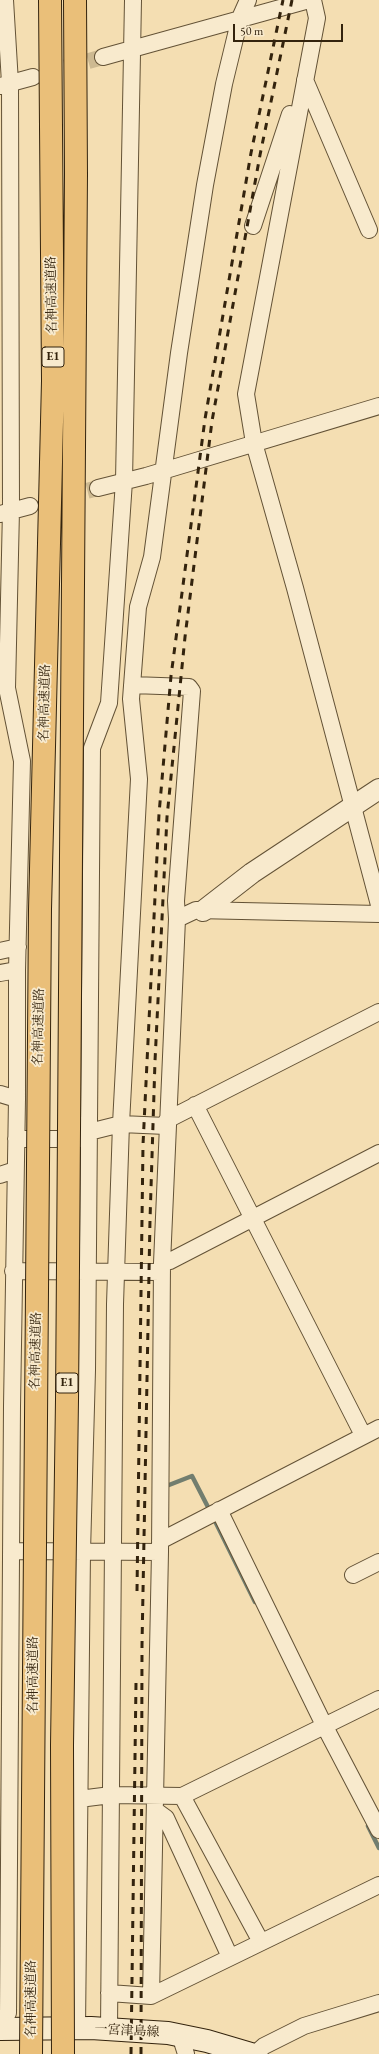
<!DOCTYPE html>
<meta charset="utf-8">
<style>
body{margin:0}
#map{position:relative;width:379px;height:2054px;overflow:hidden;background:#f4deb2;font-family:"EB Garamond",serif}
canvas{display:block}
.scale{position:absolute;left:233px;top:24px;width:110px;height:18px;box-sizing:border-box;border:2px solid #33230d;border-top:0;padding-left:5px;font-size:12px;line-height:14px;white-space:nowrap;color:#33230d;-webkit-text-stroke:3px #f8eacd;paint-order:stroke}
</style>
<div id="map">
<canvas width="379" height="2054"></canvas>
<div class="scale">50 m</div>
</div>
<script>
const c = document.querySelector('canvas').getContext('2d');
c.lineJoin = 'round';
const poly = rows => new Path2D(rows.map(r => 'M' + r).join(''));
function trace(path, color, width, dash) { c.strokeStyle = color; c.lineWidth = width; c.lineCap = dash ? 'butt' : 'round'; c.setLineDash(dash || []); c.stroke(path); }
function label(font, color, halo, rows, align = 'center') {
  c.font = font + ' "EB Garamond","Noto Serif JP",serif'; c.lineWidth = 3.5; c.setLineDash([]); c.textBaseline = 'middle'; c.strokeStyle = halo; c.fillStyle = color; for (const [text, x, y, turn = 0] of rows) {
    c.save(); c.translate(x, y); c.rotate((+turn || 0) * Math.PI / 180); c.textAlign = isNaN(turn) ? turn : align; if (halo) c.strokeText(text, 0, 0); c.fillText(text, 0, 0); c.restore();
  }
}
trace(poly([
 [169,1485,192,1476,209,1509],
 [214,1519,255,1602],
 [368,1826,379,1848]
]), '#727e6f', 4.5);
trace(poly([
 [42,74,103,57],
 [41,503,98,488]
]), '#cdb991', 16, [16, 8]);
const minor = poly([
 [313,0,317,18,246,394,254,443,295,588,379,905],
 [103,57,309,0],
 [305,80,369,230],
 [0,86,33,77],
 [253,226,290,114],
 [98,488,146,476,379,406],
 [0,514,30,506],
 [132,685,189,687,192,691,176,901,177,919],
 [379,914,196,910,177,919,162,1263,160,1552,151,1996,379,1885],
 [0,951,18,947],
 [0,973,17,970],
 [0,1094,17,1099],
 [195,1105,363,1435],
 [167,1120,379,1012],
 [89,1132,121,1124,166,1126],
 [16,1139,80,1139],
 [0,1175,15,1170],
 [162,1263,170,1261,379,1153],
 [13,1271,162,1272],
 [219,1510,324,1725,379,1830],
 [160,1541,379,1428],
 [11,1551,160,1552],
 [353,1575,379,1562],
 [182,1796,261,1942],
 [79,1799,111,1795,182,1796,379,1699],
 [155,1810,166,1818,230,1957],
 [109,1993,151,1996],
 [0,2028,8,2013,12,1406,17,1099,17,970,22,761,7,688,11,510,10,83,5,0],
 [77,2028,82,1552,87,1370,92,748,109,703,124,481,133,0],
 [109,2029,115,1304,121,1124,139,779,131,699,138,607,152,557,179,353,205,185,224,84,240,18,248,0],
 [180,2035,186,2054],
 [255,2054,264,2046,304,2026,379,2003]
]);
const tertiary = poly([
 [203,911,252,873,379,789]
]);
const secondary = poly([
 [0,2029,91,2028,168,2033,207,2041,251,2054]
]);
trace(minor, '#635236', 18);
trace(tertiary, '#635236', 22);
trace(secondary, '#33230d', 24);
trace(minor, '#f8eacd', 16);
trace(tertiary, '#f8eacd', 20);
trace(secondary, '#f8eacd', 22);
trace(poly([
 [137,1591,143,1145,159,814,171,676,205,419,251,153,283,0],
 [131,2054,136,1683],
 [141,2054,142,1645,150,1220,155,1061,167,817,185,637,212,421,260,155,292,0]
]), '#33230d', 3, [7, 7]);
const motorwayBridge = poly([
 [31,2054,40,909,53,381,50,0],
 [63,2054,62,1745,67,1400,76,174,75,0]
]);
trace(motorwayBridge, '#33230d', 24, []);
trace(motorwayBridge, '#eabf79', 22);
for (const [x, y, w] of [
 [53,357,22],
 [67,1383,22]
]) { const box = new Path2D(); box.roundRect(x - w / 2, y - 10, w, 20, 3); c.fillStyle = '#f8eacd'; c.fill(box); trace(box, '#33230d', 1); }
label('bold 12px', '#33230d', null, [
 ["E1",53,357],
 ["E1",67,1383]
]);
label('13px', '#33230d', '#f8eacd', [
 ["名神高速道路",52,295,-91],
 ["名神高速道路",45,703,-89],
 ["名神高速道路",39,1027,-89],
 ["名神高速道路",36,1351,-89],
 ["名神高速道路",33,1675,-90],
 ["名神高速道路",31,1999,-90],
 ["一宮津島線",127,2031,3]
]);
</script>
